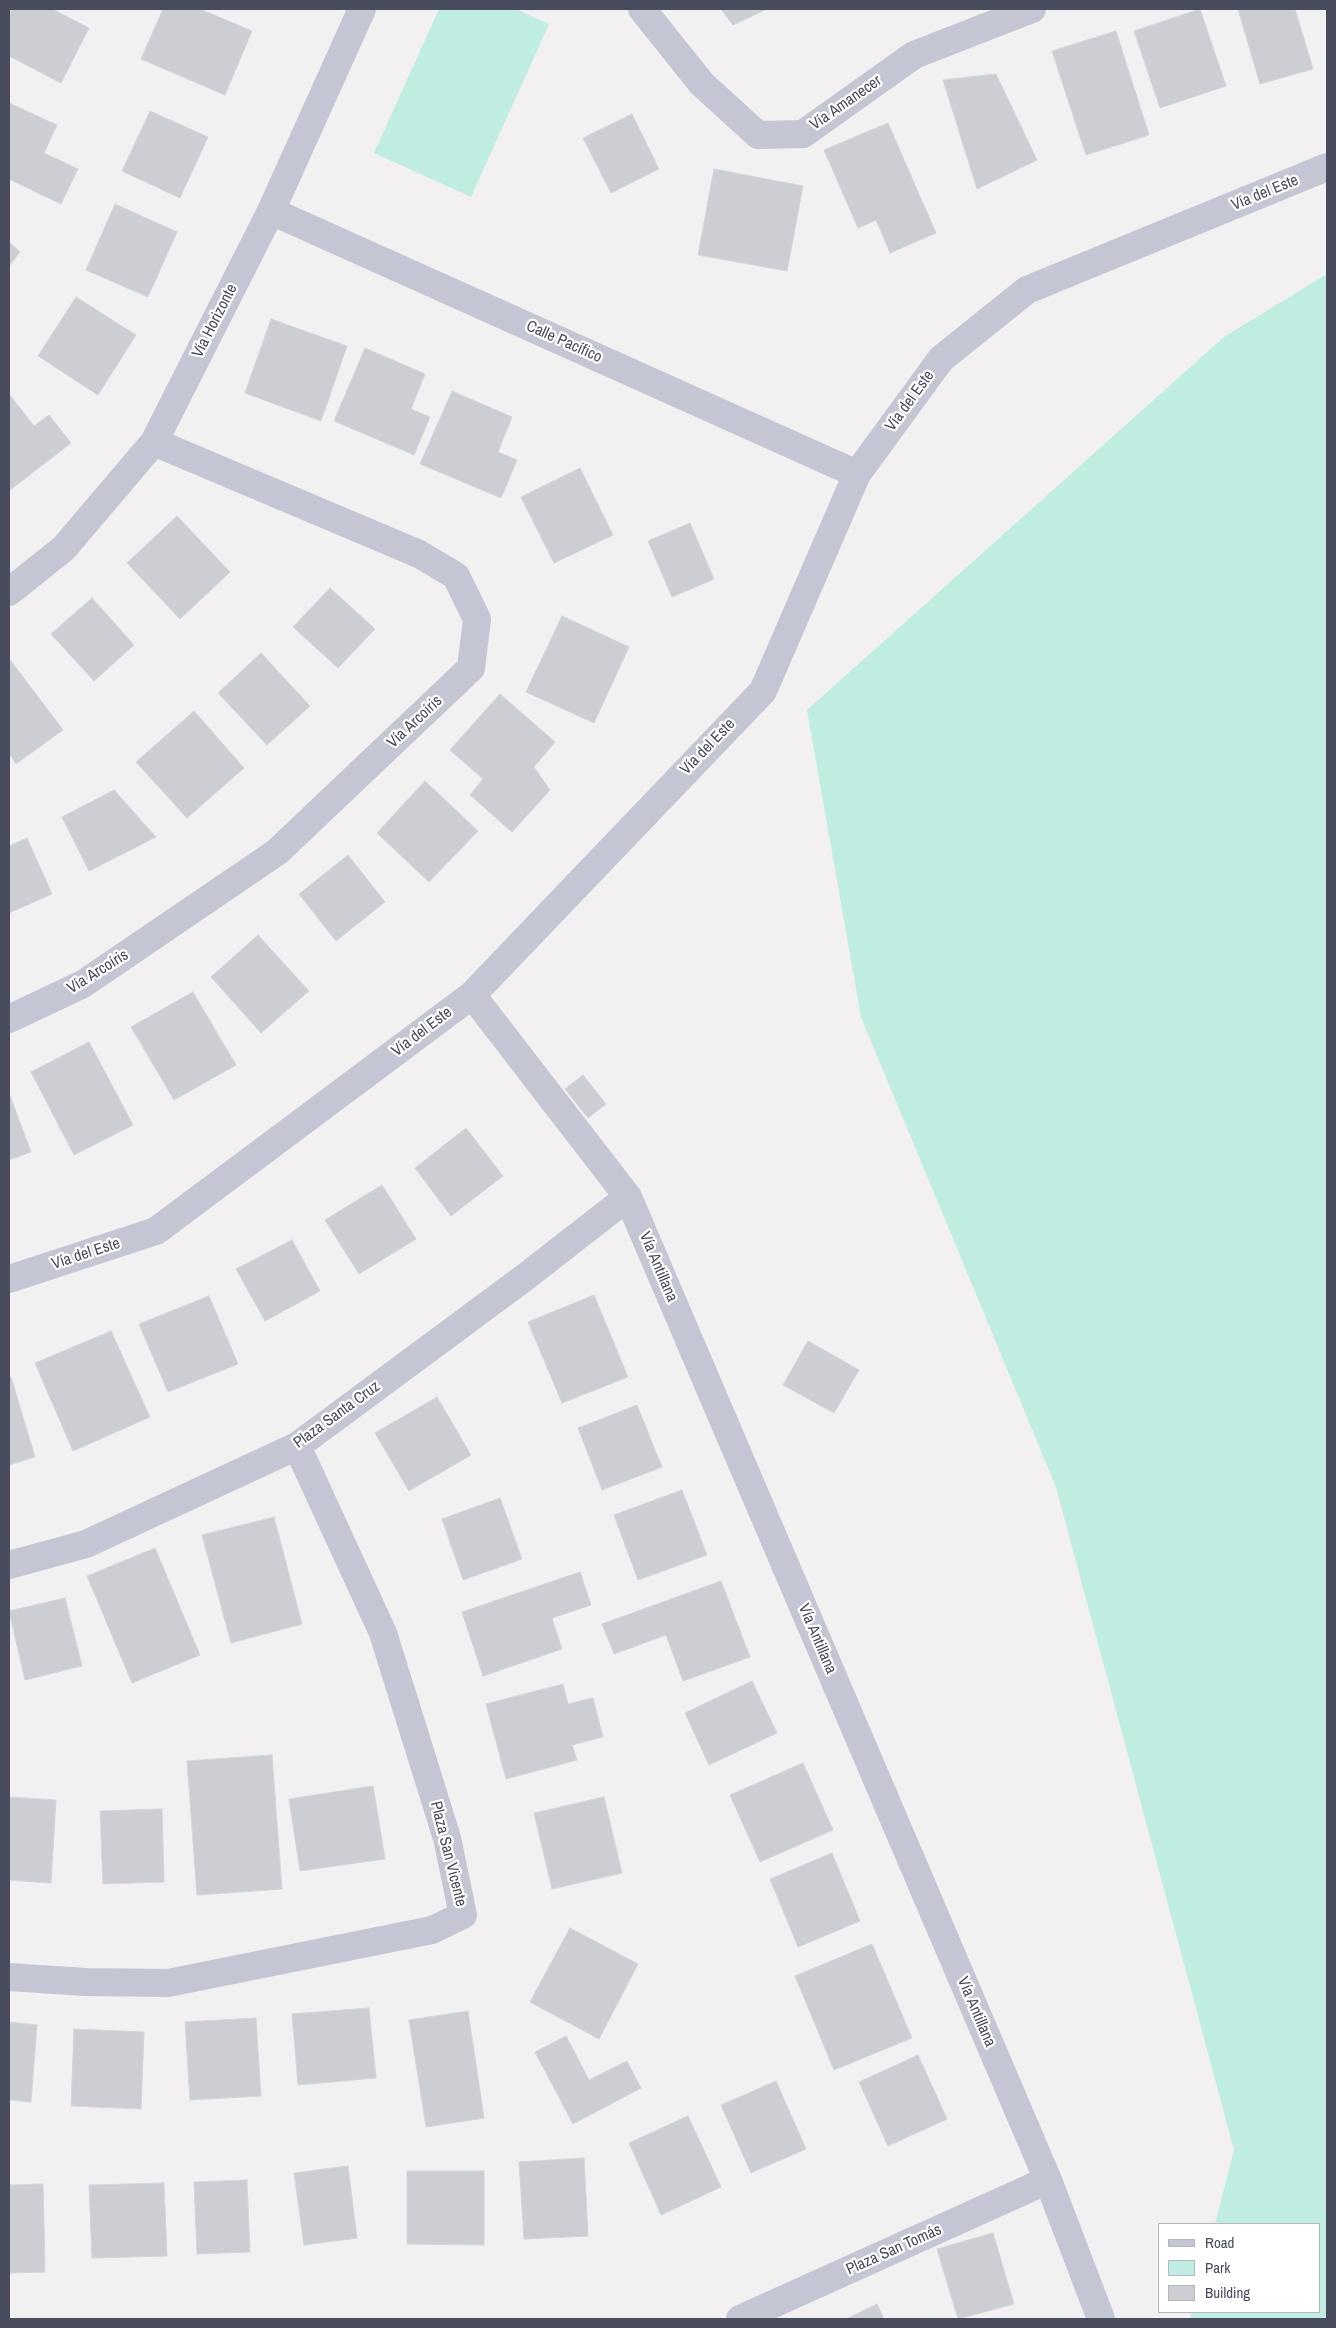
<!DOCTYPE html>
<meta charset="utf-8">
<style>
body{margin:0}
#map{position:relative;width:1336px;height:2328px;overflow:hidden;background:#f2f0f0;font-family:"Archivo Narrow",sans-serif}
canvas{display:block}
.frame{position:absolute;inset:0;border:10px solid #484c5c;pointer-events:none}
.legend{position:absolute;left:1158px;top:2223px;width:162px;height:90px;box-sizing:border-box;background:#fff;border:1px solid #b6b7be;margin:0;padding:6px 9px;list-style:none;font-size:15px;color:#484c5c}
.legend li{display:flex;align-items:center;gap:10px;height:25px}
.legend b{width:25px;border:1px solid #b6b7be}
</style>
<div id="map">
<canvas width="1336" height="2328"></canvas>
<div class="frame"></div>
<ul class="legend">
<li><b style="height:6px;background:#c4c6d4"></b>Road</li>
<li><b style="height:14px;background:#c0ede2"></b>Park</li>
<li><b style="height:14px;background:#cdced4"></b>Building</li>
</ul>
</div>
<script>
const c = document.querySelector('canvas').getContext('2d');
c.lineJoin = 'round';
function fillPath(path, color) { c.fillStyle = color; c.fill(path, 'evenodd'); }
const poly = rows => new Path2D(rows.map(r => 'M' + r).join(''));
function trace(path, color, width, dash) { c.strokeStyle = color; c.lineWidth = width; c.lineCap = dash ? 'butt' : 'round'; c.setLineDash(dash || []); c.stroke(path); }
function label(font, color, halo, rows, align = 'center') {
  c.font = font + ' "Archivo Narrow",sans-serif'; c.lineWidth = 4.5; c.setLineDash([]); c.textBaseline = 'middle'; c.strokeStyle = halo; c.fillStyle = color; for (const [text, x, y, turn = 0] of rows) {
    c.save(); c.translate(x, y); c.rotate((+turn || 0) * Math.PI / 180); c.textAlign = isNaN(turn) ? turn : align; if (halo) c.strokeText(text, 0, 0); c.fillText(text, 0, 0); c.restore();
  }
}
fillPath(poly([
 [439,9,516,9,549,24,471,197,374,153],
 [1327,274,1327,2319,1190,2319,1192,2312,1320,2312,1320,2224,1215,2224,1234,2150,1056,1487,861,1017,807,710,1224,337]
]), '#c0ede2');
const building = poly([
 [9,9,52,9,89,28,61,83,9,56,9,9],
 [163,9,200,9,252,31,225,95,141,59,163,9],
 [721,9,767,9,733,25,721,9],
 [1200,9,1226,86,1160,108,1134,31,1200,9],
 [1238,9,1295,9,1313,69,1260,84,1238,9],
 [1116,31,1149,135,1086,155,1052,51,1116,31],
 [996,74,1037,160,977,189,943,80,996,74],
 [9,103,57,125,44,153,78,169,61,204,9,179,9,103],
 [150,111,208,137,180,198,122,171,150,111],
 [632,114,659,169,611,193,583,138,632,114],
 [888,123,936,233,890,253,876,220,858,228,824,150,888,123],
 [714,169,803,186,787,271,698,255,714,169],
 [115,204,177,232,148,297,86,270,115,204],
 [9,242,20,252,9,266,9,242],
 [76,297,136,335,98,395,38,356,76,297],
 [271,319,347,346,321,421,245,393,271,319],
 [365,348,425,374,411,409,430,417,414,455,334,421,365,348],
 [452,391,512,417,498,452,517,460,501,498,420,464,452,391],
 [9,394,34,426,49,415,71,443,9,491,9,394],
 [580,468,613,535,554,563,521,497,580,468],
 [177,516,230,572,180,619,127,563,177,516],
 [690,523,714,579,672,597,648,541,690,523],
 [330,588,375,629,338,668,293,627,330,588],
 [92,598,134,645,94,681,51,634,92,598],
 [562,616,629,647,594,723,526,692,562,616],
 [261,653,310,706,267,745,218,693,261,653],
 [11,661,63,730,16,764,9,753,9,663,11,661],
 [500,694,555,742,534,767,550,790,512,832,470,795,483,779,450,750,500,694],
 [194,711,244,768,187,818,136,762,194,711],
 [425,781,478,831,429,882,377,833,425,781],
 [114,790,156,837,89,871,62,817,114,790],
 [27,838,52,894,9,913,9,846,27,838],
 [348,855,385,902,336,941,299,894,348,855],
 [258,935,309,991,261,1033,211,977,258,935],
 [193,992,236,1065,174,1100,131,1027,193,992],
 [89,1042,133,1125,74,1155,31,1072,89,1042],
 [583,1075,606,1104,588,1118,565,1089,583,1075],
 [9,1093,31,1152,9,1160,9,1093],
 [466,1128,503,1176,451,1216,415,1168,466,1128],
 [382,1185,416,1239,359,1274,325,1220,382,1185],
 [292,1240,320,1291,265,1321,236,1269,292,1240],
 [594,1295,628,1377,562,1403,528,1322,594,1295],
 [209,1296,238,1364,168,1392,139,1324,209,1296],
 [111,1331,150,1417,73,1451,35,1363,111,1331],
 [808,1341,859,1370,834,1413,783,1385,808,1341],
 [9,1377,11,1377,35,1457,9,1465,9,1377],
 [437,1397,471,1455,409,1491,375,1433,437,1397],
 [637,1405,662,1467,602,1490,578,1428,637,1405],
 [682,1490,707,1555,638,1580,614,1515,682,1490],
 [500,1498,522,1559,463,1580,442,1519,500,1498],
 [274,1517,302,1624,231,1643,202,1535,274,1517],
 [155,1548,200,1655,132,1683,87,1576,155,1548],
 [580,1572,591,1605,552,1618,562,1649,483,1676,462,1612,580,1572],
 [721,1581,750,1657,683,1681,666,1635,614,1654,602,1624,721,1581],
 [65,1598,82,1666,25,1680,9,1611,65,1598],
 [752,1681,777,1733,709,1765,685,1713,752,1681],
 [563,1684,568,1704,593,1698,603,1737,572,1745,577,1760,506,1779,486,1704,563,1684],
 [272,1755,282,1889,197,1895,187,1761,272,1755],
 [803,1763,833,1830,760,1862,730,1795,803,1763],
 [373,1786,385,1859,300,1871,289,1799,373,1786],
 [9,1797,56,1800,51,1883,9,1880,9,1797],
 [604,1797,622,1873,552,1889,534,1813,604,1797],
 [162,1809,164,1882,103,1884,100,1811,162,1809],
 [832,1853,860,1921,798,1947,770,1879,832,1853],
 [570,1928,638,1964,599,2039,530,2002,570,1928],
 [872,1944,912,2038,834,2070,795,1976,872,1944],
 [369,2008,376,2078,298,2085,292,2014,369,2008],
 [468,2011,484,2118,426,2127,409,2020,468,2011],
 [256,2018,261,2096,190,2100,185,2022,256,2018],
 [9,2022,37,2025,31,2102,9,2100,9,2022],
 [74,2029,144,2032,141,2109,71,2106,74,2029],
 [566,2036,589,2080,627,2061,641,2088,573,2124,535,2052,566,2036],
 [918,2055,947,2119,888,2146,859,2082,918,2055],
 [776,2081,806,2149,751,2173,721,2105,776,2081],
 [688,2116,721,2187,661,2215,629,2143,688,2116],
 [584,2158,588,2236,524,2239,519,2162,584,2158],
 [348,2166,357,2238,304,2245,294,2173,348,2166],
 [407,2171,484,2171,484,2245,407,2244,407,2171],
 [247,2180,250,2252,197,2254,194,2182,247,2180],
 [164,2183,167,2256,92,2258,89,2185,164,2183],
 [43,2184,45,2272,9,2273,9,2185,43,2184],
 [993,2233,1014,2304,958,2319,937,2249,993,2233],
 [877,2304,884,2319,846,2319,877,2304]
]);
fillPath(building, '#cdced4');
trace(building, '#d4d4db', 1);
trace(poly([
 [642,9,702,84,758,135,803,134,914,55,1032,9],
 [271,211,857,474],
 [9,592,64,548,154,442,271,211,362,9],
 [472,995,628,1197,1048,2180,1101,2319],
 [9,1019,83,984,277,852,471,668,477,619,456,576,419,554,154,442],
 [9,1279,156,1231,472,995,763,691,857,474,941,359,1027,290,1327,167],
 [9,1565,86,1544,297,1446,524,1278,628,1197],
 [9,1977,86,1982,168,1983,432,1930,463,1915,447,1838,383,1633,297,1446],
 [740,2319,1048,2180]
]), '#c4c6d4', 28);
label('16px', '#484c5c', '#fff', [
 ["Vía Amanecer",846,103,-35],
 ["Vía del Este",1265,193,-22],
 ["Vía Horizonte",215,321,-63],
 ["Calle Pacífico",564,342,24],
 ["Vía del Este",910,401,-54],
 ["Vía Arcoíris",415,722,-43],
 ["Vía del Este",708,747,-46],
 ["Vía Arcoíris",98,972,-32],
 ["Vía del Este",422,1032,-37],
 ["Vía del Este",86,1254,-18],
 ["Vía Antillana",658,1267,67],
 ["Plaza Santa Cruz",337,1415,-36],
 ["Vía Antillana",817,1639,67],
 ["Plaza San Vicente",448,1854,76],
 ["Vía Antillana",976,2012,67],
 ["Plaza San Tomás",894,2250,-24]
]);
</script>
